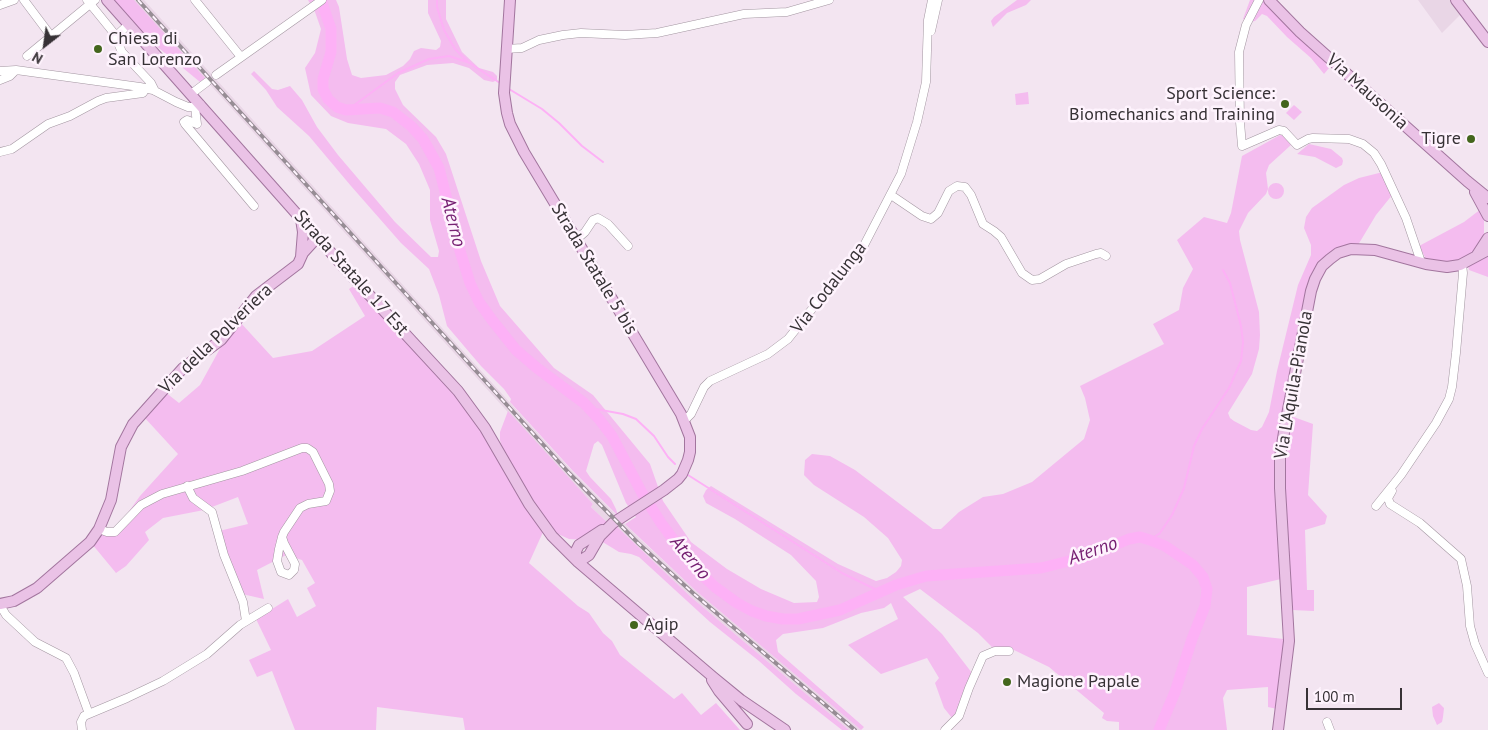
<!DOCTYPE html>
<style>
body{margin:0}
#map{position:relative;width:1488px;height:730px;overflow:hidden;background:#f3e5f1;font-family:"PT Sans",sans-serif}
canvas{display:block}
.north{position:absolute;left:20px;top:20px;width:50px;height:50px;-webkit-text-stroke:4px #fef3fd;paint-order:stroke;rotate:210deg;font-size:14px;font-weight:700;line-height:20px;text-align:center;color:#373236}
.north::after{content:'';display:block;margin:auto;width:18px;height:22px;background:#373236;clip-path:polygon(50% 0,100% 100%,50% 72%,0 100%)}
.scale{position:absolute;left:1306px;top:688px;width:96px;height:22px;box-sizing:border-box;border:2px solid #373236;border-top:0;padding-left:6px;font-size:15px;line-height:18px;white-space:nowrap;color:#373236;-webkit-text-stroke:4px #fef3fd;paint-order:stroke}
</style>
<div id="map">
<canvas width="1488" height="730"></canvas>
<div class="north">N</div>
<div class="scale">100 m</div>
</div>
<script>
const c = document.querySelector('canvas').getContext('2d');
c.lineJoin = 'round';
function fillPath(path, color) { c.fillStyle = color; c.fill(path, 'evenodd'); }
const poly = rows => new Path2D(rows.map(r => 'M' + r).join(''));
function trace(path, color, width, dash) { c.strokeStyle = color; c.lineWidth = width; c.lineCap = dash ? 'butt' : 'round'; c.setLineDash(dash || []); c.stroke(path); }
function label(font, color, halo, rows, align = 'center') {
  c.font = font + ' "PT Sans",sans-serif'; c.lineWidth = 5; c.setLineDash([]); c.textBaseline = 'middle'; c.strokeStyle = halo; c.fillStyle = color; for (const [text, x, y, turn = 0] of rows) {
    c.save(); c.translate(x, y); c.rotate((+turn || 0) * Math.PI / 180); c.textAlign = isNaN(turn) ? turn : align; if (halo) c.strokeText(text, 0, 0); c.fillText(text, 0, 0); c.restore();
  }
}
fillPath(poly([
 [133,0,144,0,572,471,641,540,696,591,861,730,849,730,691,597,611,521,608,523,591,507,593,504,566,476],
 [1418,0,1452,0,1461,14,1442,33]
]), '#e9d6e6');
fillPath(poly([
 [112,0,134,0,205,78,200,82,143,35],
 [308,0,336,0,339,7,347,59,352,75,361,78,386,75,403,66,410,59,414,51,421,48,436,50,440,47,441,41,428,13,428,0,446,0,446,19,462,52,479,68,493,72,497,76,497,80,493,82,484,80,469,68,453,63,427,65,400,75,395,82,395,89,403,105,436,137,446,154,481,261,500,306,554,368,593,395,650,464,663,501,691,542,727,569,761,589,794,603,817,602,819,597,816,581,791,555,735,519,706,503,703,496,706,490,711,486,838,564,876,581,887,578,896,572,901,566,902,560,888,538,864,517,814,485,804,475,805,460,812,454,830,456,855,470,933,529,941,529,959,512,983,497,1003,494,1032,482,1084,439,1090,420,1085,398,1080,386,1164,344,1153,324,1179,310,1183,288,1193,269,1177,240,1204,217,1227,223,1231,213,1242,156,1282,134,1291,145,1269,165,1266,173,1268,189,1266,194,1248,213,1239,231,1240,240,1259,312,1260,335,1259,349,1252,374,1228,413,1230,418,1234,421,1251,430,1257,431,1262,427,1269,412,1277,371,1298,285,1311,255,1311,245,1304,228,1306,217,1312,208,1344,185,1359,178,1383,172,1393,194,1376,215,1358,245,1345,247,1306,292,1286,389,1275,465,1275,489,1281,579,1247,587,1247,635,1284,639,1277,709,1268,707,1268,687,1227,690,1223,698,1227,730,1119,730,1119,722,1107,721,1102,718,1104,713,1049,667,1014,650,993,648,978,633,920,589,903,597,942,634,972,673,959,710,952,718,944,708,935,683,939,678,927,658,881,674,848,645,898,619,891,603,884,608,861,613,823,628,783,634,776,640,778,652,864,727,861,730,696,591,625,524,636,517,626,503,602,445,598,441,594,444,586,471,590,477,611,499,616,509,618,516,572,470,510,402,511,399,504,389,481,366,447,326,439,295,429,269,401,243,351,186,309,136,277,107,266,90,251,74,254,71,272,89,278,90,290,86,302,100,317,127,338,155,395,222,431,257,438,257,439,251,430,220,430,190,419,164,406,144,386,129,348,123,331,116,311,95,305,68,315,53,321,29,315,12],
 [1017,0,1031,0,1026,5,1007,13,993,27,991,21,994,17],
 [1250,0,1263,0,1319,54,1329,68,1324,74,1311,58,1287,37,1267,16,1262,14,1255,21,1250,22,1243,19],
 [1028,92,1029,104,1016,105,1015,94],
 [1294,105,1302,112,1294,120,1286,113],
 [1309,144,1331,149,1342,158,1343,161,1342,165,1336,168,1315,157,1297,154],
 '1268 191a8 8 0 1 1 16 0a8 8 0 1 1-16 0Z',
 [1481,209,1484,220,1484,239,1477,250,1457,263,1427,261,1419,246,1464,222],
 [1488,255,1488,277,1469,270,1468,266,1483,256],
 [355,285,467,408,543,532,529,563,578,606,589,613,603,633,612,641,620,655,674,699,682,693,701,715,716,703,740,730,465,730,463,718,377,707,376,730,295,730,272,671,257,677,249,660,271,650,256,619,288,599,297,617,316,606,307,588,315,583,302,560,286,555,257,570,264,599,242,594,219,531,248,524,238,497,204,510,163,518,145,532,149,540,126,566,116,573,92,544,100,533,112,535,140,496,178,454,144,417,165,392,179,403,200,385,222,345,240,322,273,358,312,351,365,316,349,289],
 [508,411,593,504,591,507,608,523,611,521,691,597,849,730,842,730,796,694,759,661,710,622,639,557,631,554,619,552,601,541,569,539,558,534,550,526,532,500,503,452,500,440,500,432],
 [1291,416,1313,424,1308,495,1327,516,1325,524,1305,530,1307,590,1314,590,1314,611,1292,610,1285,514,1285,455],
 [1439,703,1444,708,1443,717,1442,722,1437,725,1433,716,1432,707]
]), '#f4bcef');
trace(poly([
 [437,0,437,7,444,30,455,49,467,61],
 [471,64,500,83],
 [509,89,542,109,559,123,582,146,603,162],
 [341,108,353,106,398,73,429,59,449,56,470,63],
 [590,408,623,414,636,419,654,436,668,457,675,464],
 [688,475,842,573,881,592],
 [1150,540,1160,533,1172,515,1184,488,1194,446,1202,429,1229,388,1241,361,1243,342,1241,326,1230,283,1223,270]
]), '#fdb1f6', 2);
trace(poly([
 [321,0,331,29,331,52,323,79,323,89,328,99,337,107,346,110,380,108,393,112,411,126,423,139,439,168,460,251,470,283,479,302,492,320,516,350,537,368,584,403,599,419,612,436,642,493,661,523,693,566,715,587,737,603,752,611,766,616,783,619,798,619,840,610,896,585,926,576,1041,568,1085,557,1129,539,1140,537,1150,540,1165,546,1193,565,1203,577,1207,589,1205,606,1192,639,1175,692,1159,730]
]), '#fdb1f6', 11);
const minor = poly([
 [24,0,51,36],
 [87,0,113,32,122,52,151,83,155,91],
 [195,0,241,57],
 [1259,0,1246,25,1239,52,1240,122,1242,146,1279,130,1284,131,1297,145,1308,139,1313,138,1349,139,1363,144,1374,153,1381,164,1406,218,1421,262],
 [0,5,14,0],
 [931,31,938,0],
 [115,37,129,24],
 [506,49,522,48,539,40,563,35,581,33,625,35,657,33,744,14,787,12,829,0],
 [27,56,95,0],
 [0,71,16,70,140,87,153,90,176,102,188,107,196,107,201,105],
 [216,75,322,0],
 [0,80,10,76,15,71],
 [191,94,207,82],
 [195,107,197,124,187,120,184,122,185,124,254,206],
 [0,152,12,149,48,124,70,116,98,101,106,98,143,93,146,88],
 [891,195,922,216,931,219,938,213,949,191,957,186,965,187,971,195,983,224,994,231,1001,237,1022,273,1032,280,1040,279,1066,264,1096,254,1101,253,1106,256],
 [577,239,585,232,593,220,598,218,608,224,628,246],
 [685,420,691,414,704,387,710,381,768,354,788,339,828,289,859,255,901,174,917,122,926,82,928,20,932,0],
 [187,486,193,498,212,512,224,555,243,602,246,621],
 [1392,491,1388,498,1390,504,1420,523,1461,559,1467,586,1470,626,1475,644,1488,673],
 [1376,506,1401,475,1436,423,1449,399,1452,387,1456,353,1463,273,1462,264],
 [99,529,107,532,115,532,141,505,162,494,242,471,302,448,307,448,313,452,329,484,330,491,326,501,308,504,300,508,284,532,282,537,279,549,277,561,281,572,289,575,294,570,295,564,284,543,282,537],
 [0,605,6,615,35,642,66,658,74,673,89,714],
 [1327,722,1330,730],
 [82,730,81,722,84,716,127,698,163,681,207,654,240,625,268,608],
 [945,730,959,716,969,688,983,656,995,651,1009,651]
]);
const major = poly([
 [107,0,349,273,458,391,485,428,529,504,552,536,578,562,713,677,741,700,785,730],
 [510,0,504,93,507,113,510,124,524,152,681,414,690,437,690,452,688,460,682,474,678,479,664,490,613,523,600,536,589,555,583,559,576,560],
 [1269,0,1300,32,1467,181,1488,198],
 [1456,0,1488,42],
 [1475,192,1488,216],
 [1477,255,1488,238],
 [301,257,303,232,301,219],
 [576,560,576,551,579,545,602,530],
 [0,604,14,601,37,588,90,542,99,529,111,500,121,447,133,424,183,368,221,340,256,296,298,264,303,253,313,242,315,234],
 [712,680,719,691,747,724],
 [1278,730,1289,641,1280,488,1280,457,1286,420,1311,291,1315,279,1322,266,1330,259,1338,253,1351,249,1375,250,1426,264,1447,267,1460,265,1488,250]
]);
trace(minor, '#a396a1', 9);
trace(major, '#a2759e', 12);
trace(minor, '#fff', 8);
trace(major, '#eac2e6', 10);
const rail = poly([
 [138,0,569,473,638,543,694,594,855,730]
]);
trace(rail, '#978d95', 4);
trace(rail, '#fef3fd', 2, [5.5]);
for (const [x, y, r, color] of [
 [98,49,5,"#44661d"],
 [1285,104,5,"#44661d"],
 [1471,139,5,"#44661d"],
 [634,625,5,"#44661d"],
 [1007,682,5,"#44661d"]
]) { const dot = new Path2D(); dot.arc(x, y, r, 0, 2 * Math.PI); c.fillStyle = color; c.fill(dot); trace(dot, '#fef3fd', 2); }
label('18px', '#373236', '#fef3fd', [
 ["Chiesa di",108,39],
 ["San Lorenzo",108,60],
 ["Sport Science:",1275,94,"right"],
 ["Biomechanics and Training",1275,115,"right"],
 ["Tigre",1461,139,"right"],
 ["Agip",644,625],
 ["Magione Papale",1017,682]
], 'left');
label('18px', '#373236', '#fef3fd', [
 ["Via Mausonia",1367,92,42],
 ["Strada Statale 5 bis",594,269,59],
 ["Strada Statale 17 Est",351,273,48],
 ["Via Codalunga",829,288,-52],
 ["Via della Polveriera",216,339,-44],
 ["Via L'Aquila-Pianola",1294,385,-80]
]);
label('italic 19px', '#772173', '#fef3fd', [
 ["Aterno",453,222,76],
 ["Aterno",1093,551,-19],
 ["Aterno",690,558,50]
]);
</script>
